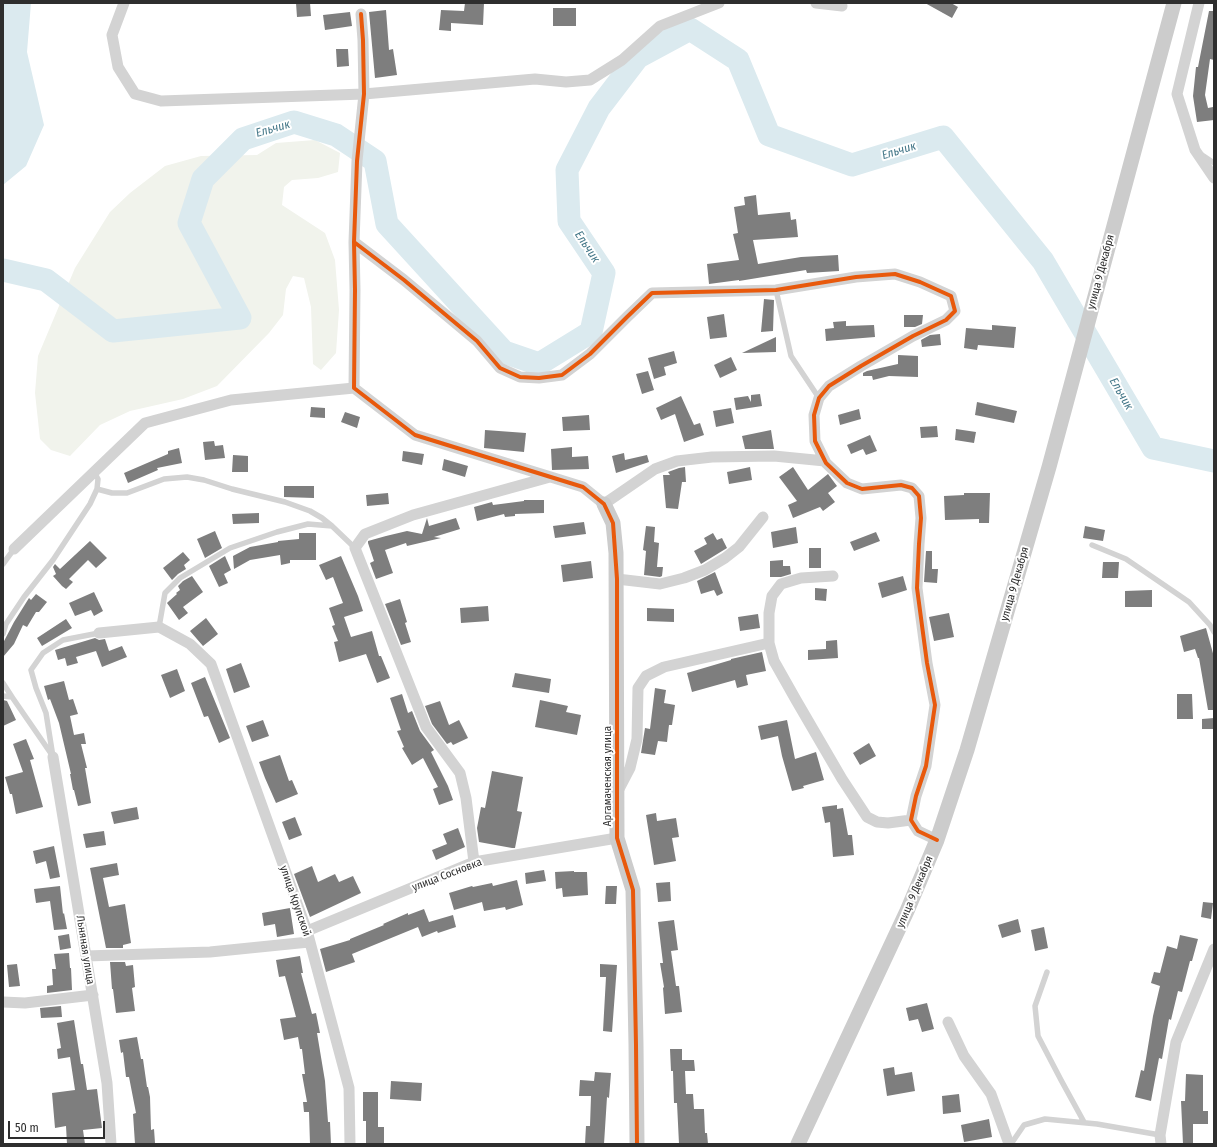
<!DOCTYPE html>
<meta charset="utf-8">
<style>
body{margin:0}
#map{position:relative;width:1217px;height:1147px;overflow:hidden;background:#fff;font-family:"Fira Sans Condensed",sans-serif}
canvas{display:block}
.frame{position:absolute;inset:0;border:4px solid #2e2e2e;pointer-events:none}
.scale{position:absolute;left:8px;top:1121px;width:97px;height:18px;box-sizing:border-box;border:2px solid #2e2e2e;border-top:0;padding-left:5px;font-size:12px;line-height:14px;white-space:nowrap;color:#2e2e2e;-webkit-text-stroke:3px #fff;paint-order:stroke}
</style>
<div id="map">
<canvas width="1217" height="1147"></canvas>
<div class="frame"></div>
<div class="scale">50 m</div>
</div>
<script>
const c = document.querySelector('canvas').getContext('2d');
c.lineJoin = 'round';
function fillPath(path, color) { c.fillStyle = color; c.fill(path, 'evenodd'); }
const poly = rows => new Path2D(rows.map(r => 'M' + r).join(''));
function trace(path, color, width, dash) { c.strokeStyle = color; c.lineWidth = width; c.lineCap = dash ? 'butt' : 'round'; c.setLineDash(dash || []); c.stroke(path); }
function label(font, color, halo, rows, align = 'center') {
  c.font = font + ' "Fira Sans Condensed",sans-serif'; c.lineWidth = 4; c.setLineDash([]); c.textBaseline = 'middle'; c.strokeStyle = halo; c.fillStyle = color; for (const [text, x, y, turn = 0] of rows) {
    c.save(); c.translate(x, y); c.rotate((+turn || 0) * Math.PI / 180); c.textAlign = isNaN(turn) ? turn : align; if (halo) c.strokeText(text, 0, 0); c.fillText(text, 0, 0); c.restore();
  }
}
fillPath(poly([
 [315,140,340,153,338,172,318,178,292,180,284,187,282,205,325,233,335,260,339,310,336,353,321,370,313,364,311,307,304,278,293,276,286,289,283,315,269,333,217,386,183,399,130,411,100,425,70,456,51,450,40,439,35,393,38,356,75,268,110,212,130,193,165,166,201,156,257,155,276,143]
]), '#f1f3ec');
fillPath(poly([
 [3,3,31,3,27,52,44,125,26,166,3,185]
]), '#dbeaef');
trace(poly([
 [3,270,46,280,113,331,240,318,189,223,203,179,243,139,294,122,336,135,375,161,387,224,504,352,539,364,591,332,604,273,569,221,567,170,599,108,638,57,690,29,738,60,769,135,852,165,943,137,1043,261,1153,448,1214,461]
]), '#dbeaef', 23);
fillPath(poly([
 [296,3,310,3,311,16,297,17],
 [465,3,484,3,483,25,451,23,451,31,439,30,441,10,464,11],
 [925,3,951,3,958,7,952,18],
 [553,8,576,8,576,26,553,26],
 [386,10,389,50,393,49,397,75,375,78,369,12],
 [1209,11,1214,11,1214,60,1210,59,1205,95,1208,108,1213,107,1214,120,1197,122,1193,96,1196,67,1198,67],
 [350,12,352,26,325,30,323,15],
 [336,49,348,49,349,66,337,67],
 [756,195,758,215,790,212,791,220,796,219,798,237,753,240,758,264,801,257,838,255,839,271,807,273,806,270,739,281,739,280,709,284,707,264,739,260,733,234,738,233,734,207,745,205,744,197],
 [764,299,774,300,773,331,761,332],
 [724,314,727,337,710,339,707,317],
 [904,315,923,315,922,324,915,327,904,327],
 [846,321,846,326,874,325,875,337,826,341,825,329,834,328,833,322],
 [992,325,1016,327,1014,348,978,345,977,350,964,348,966,328,992,330],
 [940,334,941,345,922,347,921,340,930,335],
 [776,337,776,352,742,353],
 [674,351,677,363,664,367,666,375,654,379,648,358],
 [898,355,918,356,918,377,889,376,873,380,872,376,863,376,863,373,867,371,898,364],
 [731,357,737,370,720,378,714,365],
 [648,371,654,390,642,394,636,374],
 [760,394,762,406,736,410,734,398,748,396,751,402,751,395],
 [681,396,694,425,700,423,704,435,684,442,675,414,661,420,656,408],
 [977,402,1017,411,1014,423,975,415],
 [311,407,325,408,325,418,310,417],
 [731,408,734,423,716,427,713,411],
 [859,409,861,419,840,425,838,415],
 [345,412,360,417,357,428,341,422],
 [589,415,590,430,563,431,562,417],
 [937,426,938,437,921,438,920,427],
 [956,429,976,432,974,443,955,440],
 [485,430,526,433,524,452,484,448],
 [771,430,774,449,745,449,742,436],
 [870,435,877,451,866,455,863,449,851,454,847,445],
 [214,441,215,446,223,445,225,458,205,460,203,442],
 [572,447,572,457,588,456,589,469,552,470,551,449],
 [179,448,182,463,157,468,158,470,128,483,124,473,168,454,168,451],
 [403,451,424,454,422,465,402,461],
 [624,453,625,460,647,455,649,462,616,473,612,456],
 [233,455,248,456,248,472,232,472],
 [444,459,468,466,465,477,442,470],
 [685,467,686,482,682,482,678,509,666,508,663,475,670,475,668,472,679,468],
 [750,467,752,480,729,484,727,472],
 [793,467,808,490,828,474,837,486,828,493,835,502,823,511,820,507,793,518,788,505,797,501,779,477],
 [284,486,314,486,314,498,284,497],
 [388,493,389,504,367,506,366,495],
 [964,493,990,493,989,523,979,523,979,519,945,520,944,496,964,495],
 [524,500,544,500,544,513,515,514,515,516,505,517,504,514,477,521,474,507,492,502,493,505,524,501],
 [259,513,259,523,233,524,232,514],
 [427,518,429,526,456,518,460,529,434,537,441,538,407,546,406,543,385,550,393,573,376,579,370,563,374,561,368,543,368,541,386,536,407,531,422,534],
 [584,522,586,534,555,538,553,526],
 [646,526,655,527,654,542,659,543,657,567,663,567,662,576,660,577,644,575,646,551,643,550],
 [1085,526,1105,530,1103,541,1083,538],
 [796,527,798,543,773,548,771,532],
 [215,531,222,548,205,558,197,539],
 [876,532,880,541,854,551,850,542],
 [299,533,316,533,316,560,290,560,290,563,281,565,280,555,250,560,234,569,233,556,250,547,278,542,278,541,299,539],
 [713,533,717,540,722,538,727,548,701,564,694,551,707,544,704,538],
 [90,541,107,558,96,568,88,560,69,579,73,582,66,589,62,586,53,576,56,574,53,567,55,564,60,569],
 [809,548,821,548,821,568,809,568],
 [926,551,932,551,932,569,938,569,937,583,924,582],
 [183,552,190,560,184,565,186,569,178,574,172,580,163,568],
 [225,556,231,570,224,574,228,583,219,587,209,566],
 [341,556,358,596,363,611,344,617,351,637,372,631,379,656,381,656,390,678,377,683,366,654,339,662,334,642,338,641,332,626,335,625,329,608,343,603,333,577,326,580,319,565],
 [783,560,783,566,790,566,791,574,781,577,770,577,770,561],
 [591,561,593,578,563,582,561,565],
 [1103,562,1119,562,1118,578,1102,578],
 [715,572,723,593,717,596,714,590,701,594,697,581],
 [192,576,203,592,183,607,188,613,179,620,167,603,168,602,177,594,176,593,180,590,178,586,183,581],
 [903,576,907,590,882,598,878,583],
 [815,588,827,589,826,601,815,600],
 [1152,590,1152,607,1125,607,1125,591],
 [94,592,103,611,94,616,91,610,75,616,69,603],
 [36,594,47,602,39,612,36,612,27,627,23,625,14,644,3,657,3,643,14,622,29,598,31,600],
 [400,599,407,622,405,623,411,642,401,645,385,604],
 [488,606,489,621,461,623,460,608],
 [647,608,674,609,674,622,647,621],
 [949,613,954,637,934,641,929,617],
 [758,614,760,628,740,631,738,617],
 [206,618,218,634,203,646,190,631],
 [66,619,72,628,42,646,37,638],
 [1206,628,1214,657,1214,710,1208,710,1199,658,1198,658,1195,649,1184,652,1180,636],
 [95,638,99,640,105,639,109,651,122,646,127,657,102,667,96,651,76,657,78,663,67,666,65,658,58,660,55,650],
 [837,640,838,658,808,660,808,650,826,649,826,641],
 [762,652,766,671,746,675,748,685,737,688,735,680,692,692,687,673,731,660,731,659],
 [241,663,250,687,234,693,226,669],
 [177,669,185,691,170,698,161,675],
 [515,673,551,679,549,693,512,687],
 [205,677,230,738,219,743,208,716,204,717,191,683],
 [64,681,69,700,73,699,78,714,70,716,74,735,84,733,86,744,81,744,87,768,85,768,91,803,78,806,74,790,73,790,70,774,71,774,59,723,50,699,48,700,44,686],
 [655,688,666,690,664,703,675,705,672,725,669,725,667,742,658,741,655,755,641,753,645,728,650,729],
 [402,694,408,713,412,711,420,731,434,750,431,752,448,786,453,800,439,805,433,789,438,787,423,758,412,765,402,748,404,747,397,731,401,730,390,698],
 [1177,694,1192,694,1193,719,1177,719],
 [3,700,7,701,16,720,3,726],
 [540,700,568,706,566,712,581,715,577,735,535,727],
 [440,701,449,725,459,720,468,738,453,745,451,742,447,744,432,724,425,706],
 [1214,718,1214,729,1202,729,1202,719],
 [263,720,269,736,252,742,246,726],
 [787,720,795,759,816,752,824,780,803,786,804,788,792,791,782,756,778,736,761,740,758,726],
 [26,739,34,759,30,760,43,807,16,814,12,794,10,794,5,777,23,772,13,744],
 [869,743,876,756,860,765,853,753],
 [280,755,289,781,292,780,298,794,276,803,265,778,259,762],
 [492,771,523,777,517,811,522,812,515,848,512,848,479,842,477,828,481,807,485,808],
 [837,805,837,809,843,808,848,835,852,835,854,855,833,857,830,822,825,823,822,807],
 [137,807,139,819,114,824,111,812],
 [656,813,657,821,676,818,679,837,672,838,676,861,654,865,646,815],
 [295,817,302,835,289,840,282,822],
 [458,828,465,847,436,860,432,850,447,844,443,834],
 [104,831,106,845,86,848,83,834],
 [54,846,60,877,50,879,46,861,36,864,33,851],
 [117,863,119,875,103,878,109,907,125,904,131,943,123,945,123,948,106,948,90,868],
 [312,866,318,882,335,874,339,882,353,876,361,893,310,917,294,874],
 [544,870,546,881,526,884,525,873],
 [574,871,574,872,587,872,588,895,563,897,562,888,556,889,555,872],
 [517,880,523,905,506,910,505,907,484,911,482,902,454,910,449,893,472,886,473,887,492,883,493,886],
 [670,882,671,901,658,902,656,883],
 [60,886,63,914,64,913,67,929,54,930,50,901,36,903,34,889],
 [606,886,617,886,616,904,605,904],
 [1203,902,1213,903,1211,919,1201,917],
 [290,908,294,934,277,937,275,924,264,926,262,913],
 [424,909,429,922,453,915,456,927,438,933,437,931,422,937,418,927,352,954,355,962,326,972,320,949,350,940,350,939,384,925,383,924,408,913,408,915],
 [1018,919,1021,932,1002,938,998,925],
 [674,920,678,950,671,951,676,986,679,986,682,1012,665,1014,663,988,664,987,660,963,663,963,658,922],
 [1044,927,1048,948,1035,951,1031,930],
 [69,934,71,948,60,950,58,936],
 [1180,935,1198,939,1192,961,1190,961,1182,992,1178,991,1171,1020,1169,1019,1162,1059,1159,1058,1151,1101,1135,1097,1141,1070,1144,1071,1153,1016,1160,986,1151,983,1154,972,1160,973,1167,946,1177,949],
 [69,953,70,968,71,968,72,990,47,993,47,986,53,985,52,969,56,969,54,954],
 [300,956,303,973,301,973,312,1014,316,1013,320,1033,317,1033,325,1081,328,1122,330,1122,331,1144,310,1144,309,1112,304,1112,303,1102,307,1102,302,1074,305,1074,302,1049,300,1049,298,1037,284,1040,280,1019,296,1017,285,976,279,977,276,960],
 [110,962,125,962,126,966,133,965,135,987,132,988,135,1011,116,1013,113,989,112,989],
 [17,964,20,986,9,987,7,965],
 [600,964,617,965,612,1032,603,1031,606,977,600,977],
 [927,1003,934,1029,922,1032,918,1019,909,1021,906,1008],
 [61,1006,62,1017,41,1018,40,1008],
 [74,1020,81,1064,83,1064,87,1090,97,1089,102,1128,83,1130,85,1144,67,1144,66,1126,55,1128,52,1093,75,1090,70,1057,58,1059,57,1049,61,1048,57,1023],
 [137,1037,141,1059,143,1059,147,1087,148,1087,150,1097,151,1130,154,1129,155,1143,135,1144,133,1114,136,1113,129,1077,126,1077,123,1052,121,1053,119,1040],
 [670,1049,682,1049,682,1060,694,1060,695,1071,685,1071,686,1094,693,1094,694,1109,704,1109,705,1133,707,1133,708,1144,679,1144,677,1103,674,1103,673,1071,671,1071],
 [894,1067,895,1075,912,1072,915,1091,887,1096,883,1069],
 [595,1072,611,1073,609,1098,607,1097,604,1144,585,1144,586,1126,590,1126,591,1096,579,1096,580,1080,594,1081],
 [1186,1074,1203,1075,1203,1111,1208,1111,1208,1124,1193,1124,1193,1144,1183,1144,1181,1101,1185,1101],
 [391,1081,422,1083,421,1101,390,1099],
 [363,1092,378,1092,378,1127,384,1127,384,1144,366,1144,366,1121,363,1121],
 [959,1094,961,1112,943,1114,942,1096],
 [989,1119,992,1137,964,1142,961,1125]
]), '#7e7e7e');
trace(poly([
 [1202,155,1214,163],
 [776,290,791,356,819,398],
 [97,489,112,493,127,493,164,479,187,477,204,480,232,489,285,502,310,511,322,518,332,526],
 [1092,545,1126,559,1189,602,1210,625,1214,632],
 [3,564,14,549],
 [159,627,165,593,180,578,230,548,277,532,308,524,332,526,355,548],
 [3,634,6,624,24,597,53,560,90,504,97,489,98,479,94,472],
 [3,683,12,697],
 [3,696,12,697,52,755],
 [53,757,46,713,36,688,31,670,43,653,63,640,99,633],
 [1047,972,1035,1006,1038,1036,1061,1080,1084,1122],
 [1011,1144,1024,1125,1045,1119,1097,1124,1160,1135]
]), '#d3d3d3', 5.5);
trace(poly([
 [124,3,112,35,118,67,135,94,161,101,364,94,535,79,566,82,590,80,622,60,660,26,719,3],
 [816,3,842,6],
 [1199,3,1177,94,1195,150,1214,178],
 [361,14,363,40,364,94,357,161,354,242,355,290,354,388,415,435,583,487,604,504,655,469,677,461,712,457,774,456,825,461],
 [354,242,404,280,477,341,500,368,520,377,539,378,562,375,590,354,627,317,652,293,776,290,856,277,895,274,920,282,951,296,955,311,946,320,913,336,861,366,829,386,819,398,814,415,815,441,826,463,847,483,862,489,901,485,912,488,919,496,921,518,919,544,917,588,927,663,935,705,926,766,916,796,911,820,918,831,937,840],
 [14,549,145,423,231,400,354,388],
 [833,576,801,578,781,584,772,596,769,613,769,643,774,661,796,700,842,779,867,817,877,822,888,823,911,820],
 [617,579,660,584,684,578,705,570,725,558,739,547,763,517],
 [99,633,159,627,190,644,211,664,307,931,349,1088,350,1144],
 [53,757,107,1083,111,1144],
 [618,791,630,768,637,739,638,688,646,676,664,667,769,643],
 [474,862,466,798,460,773,426,727,355,548,365,534,413,515,550,477],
 [307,931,474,862,617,838],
 [86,956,210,952,309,942],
 [3,1002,25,1003,93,995],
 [948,1022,964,1056,991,1094,1009,1144],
 [1161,1144,1160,1135,1176,1042,1214,949]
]), '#d3d3d3', 11);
trace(poly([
 [604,504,613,523,616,553,617,838,633,890,636,1045,637,1144],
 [798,1144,907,911,937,840,967,750,1049,467,1174,3]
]), '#ccc', 15);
trace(poly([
 [361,14,363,40,364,94,357,161,354,242,355,290,354,388,415,435,583,487,604,504,613,523,617,579,617,838,633,890,636,1045,637,1144],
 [354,242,404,280,477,341,500,368,520,377,539,378,562,375,590,354,627,317,652,293,776,290,856,277,895,274,920,282,951,296,955,311,946,320,913,336,861,366,829,386,819,398,814,415,815,441,826,463,847,483,862,489,901,485,912,488,919,496,921,518,919,544,917,588,927,663,935,705,926,766,916,796,911,820,918,831,937,840]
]), '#e8590c', 4);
label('11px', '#2e2e2e', '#fff', [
 ["улица 9 Декабря",1101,272,-75],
 ["улица 9 Декабря",1015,584,-74],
 ["Аргамаченская улица",608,776,-90],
 ["улица Сосновка",447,875,-21],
 ["улица 9 Декабря",915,892,-67],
 ["улица Крупской",295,901,71],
 ["Льняная улица",85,950,81]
]);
label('italic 12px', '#478', '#fff', [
 ["Ельчик",273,129,-16],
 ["Ельчик",899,151,-17],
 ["Ельчик",587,247,56],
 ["Ельчик",1121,394,60]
]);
</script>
